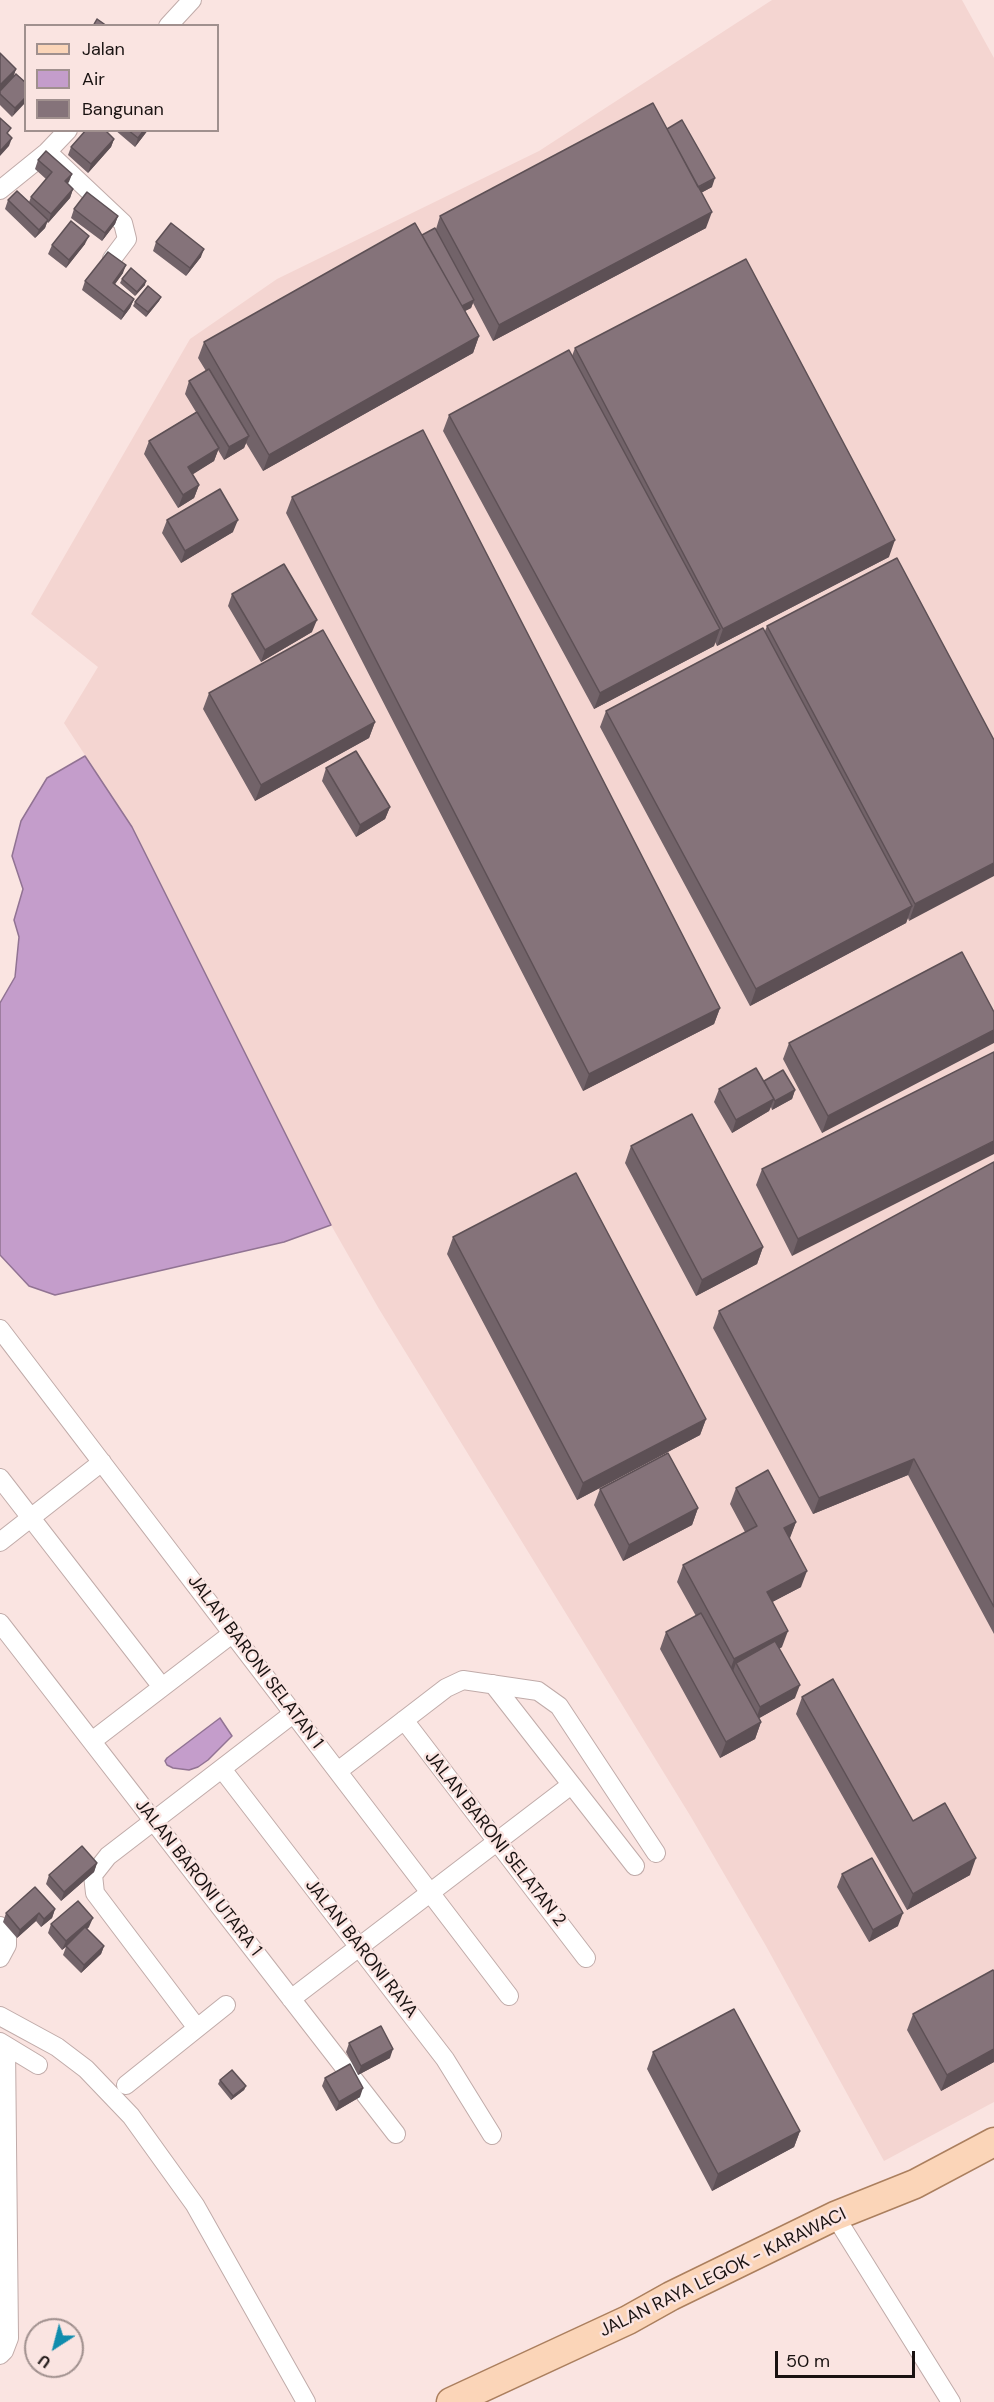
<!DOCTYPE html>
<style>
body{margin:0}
#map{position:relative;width:994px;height:2402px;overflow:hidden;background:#fae4e1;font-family:"DM Sans",sans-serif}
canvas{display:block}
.legend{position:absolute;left:24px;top:24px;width:195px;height:108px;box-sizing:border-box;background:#fae4e1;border:2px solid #a0908e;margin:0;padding:8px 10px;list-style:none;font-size:18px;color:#191211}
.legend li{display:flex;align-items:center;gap:12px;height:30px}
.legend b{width:30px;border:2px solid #a0908e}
.north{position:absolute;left:24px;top:2318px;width:60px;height:60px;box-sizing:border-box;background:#fae4e1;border:2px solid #a0908e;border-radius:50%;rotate:216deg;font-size:16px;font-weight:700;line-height:24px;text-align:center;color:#191211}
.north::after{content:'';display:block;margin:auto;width:21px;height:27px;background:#108cad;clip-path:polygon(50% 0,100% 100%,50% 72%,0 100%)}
.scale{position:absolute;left:775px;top:2351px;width:140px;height:27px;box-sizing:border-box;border:3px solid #191211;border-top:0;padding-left:8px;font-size:18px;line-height:21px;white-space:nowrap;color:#191211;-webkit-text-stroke:4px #fae4e1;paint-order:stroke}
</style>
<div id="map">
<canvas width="994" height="2402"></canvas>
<ul class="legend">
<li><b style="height:8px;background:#fbd5b8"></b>Jalan</li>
<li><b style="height:16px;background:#c49dcb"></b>Air</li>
<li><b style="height:16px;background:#85737a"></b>Bangunan</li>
</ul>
<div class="north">U</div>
<div class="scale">50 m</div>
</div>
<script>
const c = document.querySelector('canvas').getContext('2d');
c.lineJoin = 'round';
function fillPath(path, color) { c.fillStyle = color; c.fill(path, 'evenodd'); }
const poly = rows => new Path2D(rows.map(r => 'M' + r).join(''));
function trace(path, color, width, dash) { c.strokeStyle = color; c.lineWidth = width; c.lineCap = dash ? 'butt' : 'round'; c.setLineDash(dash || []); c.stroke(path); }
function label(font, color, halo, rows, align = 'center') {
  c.font = font + ' "DM Sans",sans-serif'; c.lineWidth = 5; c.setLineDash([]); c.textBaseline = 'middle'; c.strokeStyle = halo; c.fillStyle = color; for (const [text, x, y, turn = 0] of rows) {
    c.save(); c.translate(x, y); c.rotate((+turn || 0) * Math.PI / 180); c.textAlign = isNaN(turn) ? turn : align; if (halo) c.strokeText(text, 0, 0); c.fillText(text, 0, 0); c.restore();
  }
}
fillPath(poly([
 [772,0,962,0,994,58,994,2102,884,2161,766,1946,691,1817,379,1309,331,1225,132,827,64,723,98,667,31,614,190,339,277,279,539,151]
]), '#f4d5d1');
const water = poly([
 [85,756,132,827,331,1225,284,1242,55,1295,29,1286,0,1255,0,1003,15,977,19,937,14,920,23,889,12,856,21,821,47,778,85,756],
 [220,1718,232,1736,208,1760,198,1767,189,1770,173,1768,167,1765,165,1761,167,1758,220,1718]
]);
fillPath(water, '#c49dcb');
trace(water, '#917393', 1.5);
const street = poly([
 [168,26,192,0],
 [54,158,123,223,127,239,112,259],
 [0,190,47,152,68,130],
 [0,1329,509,1996],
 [0,1478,162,1687],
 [0,1542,102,1462],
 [0,1623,396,2134],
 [493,1684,635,1866],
 [404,1720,586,1958],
 [92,1741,233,1633],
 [222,1769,445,2059,492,2135],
 [338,1771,446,1688,463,1680,538,1691,559,1706,656,1853],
 [0,1926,7,1938,7,1945,0,1958],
 [291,1999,571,1785],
 [0,2016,57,2047,86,2069,131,2116,195,2205,306,2402],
 [197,2028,95,1893,93,1875,108,1856,294,1713],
 [0,2042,38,2065],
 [126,2085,226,2005],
 [835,2216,951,2402],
 [0,2355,4,2351,9,2338,6,2046]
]);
const primary = poly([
 [451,2402,628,2320,671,2296,835,2216,915,2184,994,2142]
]);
trace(street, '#c0aba9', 20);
trace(primary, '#ab7f5e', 31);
trace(street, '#fff', 18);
trace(primary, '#fbd5b8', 28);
fillPath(poly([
 [16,69,13,77,26,83,12,117,0,105,0,91],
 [667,129,712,187,701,193,706,228,493,341,473,303,471,308,465,311,479,336,473,353,263,471,246,443,244,448,224,460,218,450,214,461,192,474,199,485,194,498,178,508,144,454,149,441,196,412,185,394,189,381,206,371,198,358,204,342,436,229,440,216],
 [115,130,148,130,135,147],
 [114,139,111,147,88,173,68,155,71,147],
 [38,160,72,174,67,184,73,189,70,198,48,223,47,222,45,228,35,238,5,209,8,200,29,202,31,197,46,179,35,169],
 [74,209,118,216,115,224,102,241,71,218],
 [156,242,201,257,186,276,153,251],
 [85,244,66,268,48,254,52,245],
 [123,273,115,284,134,299,130,308,121,320,82,290,85,281],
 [122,279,145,285,135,296,120,283],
 [161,297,159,301,146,317,133,306,135,302],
 [575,348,889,557,717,646,715,642,714,646,594,709,443,431,449,415,572,356],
 [292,497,720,1008,714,1024,583,1091,286,513],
 [167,520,233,532,181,563,162,533],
 [232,594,312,632,261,662,228,606],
 [767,626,994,740,909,921,908,918,906,923,750,1006,600,727,606,711,765,631],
 [209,693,375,722,369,738,255,801,203,709],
 [326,768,390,807,385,819,356,837,322,781],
 [994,1012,822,1133,783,1059,789,1043],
 [994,1052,792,1256,756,1185,762,1169],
 [764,1081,795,1090,792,1099,772,1110,771,1107,769,1111,732,1133,714,1102,719,1089],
 [631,1146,763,1247,757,1264,696,1296,625,1163],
 [994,1162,994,1634,908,1475,813,1514,713,1328,719,1311],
 [453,1237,706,1419,700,1435,577,1500,447,1254],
 [736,1488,796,1522,789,1539,801,1587,772,1602,782,1647,779,1649,795,1698,759,1718,761,1722,755,1739,720,1758,660,1649,666,1632,696,1616,677,1582,683,1565,745,1532,730,1504],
 [600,1489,698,1508,692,1525,623,1561,594,1505],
 [802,1697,913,1821,970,1875,907,1910,796,1714],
 [97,1863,94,1872,61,1901,46,1884,49,1875],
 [842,1874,898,1926,869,1942,837,1887],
 [55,1909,52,1918,41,1927,36,1921,17,1938,3,1922,6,1913],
 [51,1924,89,1927,87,1929,104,1946,101,1954,81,1973,63,1955,66,1947,62,1950,48,1933],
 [994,1971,994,2062,941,2091,907,2030,913,2014],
 [349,2043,390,2058,358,2075,346,2052],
 [653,2052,800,2131,794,2147,712,2191,647,2069],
 [325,2078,360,2097,336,2111,322,2086],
 [220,2080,246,2086,244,2090,231,2100,218,2084]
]), '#726369');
fillPath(poly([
 [16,69,13,78,0,91,0,85],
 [26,97,26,102,12,117,15,108],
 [144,130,148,130,135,147,138,138],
 [12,138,9,146,0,156,0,151],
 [114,139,111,147,88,173,91,164],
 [72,174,69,182,62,190,65,181],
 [715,178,712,187,695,196,698,188],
 [73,189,70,198,48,223,51,214],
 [712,212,706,228,493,341,499,325],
 [118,216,115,224,102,241,105,233],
 [48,220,45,228,35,238,39,230],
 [89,236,85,244,66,268,69,260],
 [204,249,201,257,186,276,190,268],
 [126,265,123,273,110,291,113,283],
 [146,281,145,285,135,296,137,292],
 [161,297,159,301,146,317,148,312],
 [134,299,130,308,121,320,124,312],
 [474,300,471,308,455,316,458,308],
 [479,336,473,353,263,471,269,455],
 [249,436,244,448,224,460,229,447],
 [219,448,214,461,184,480,188,467],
 [199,485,194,498,178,508,183,495],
 [238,520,233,532,181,563,185,551],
 [895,540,889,557,717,646,723,629],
 [317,620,312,632,261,662,265,650],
 [720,629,714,646,594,709,600,693],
 [375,722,369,738,255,801,261,785],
 [390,807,385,819,356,837,360,825],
 [994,863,994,876,909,921,915,904],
 [912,906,906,923,750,1006,756,989],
 [720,1008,714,1024,583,1091,589,1074],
 [994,1030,994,1043,822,1133,828,1116],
 [795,1090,792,1099,772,1110,775,1101],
 [774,1099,769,1111,732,1133,736,1120],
 [994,1141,994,1154,792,1256,798,1239],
 [763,1247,757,1264,696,1296,702,1280],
 [706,1419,700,1435,577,1500,583,1483],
 [914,1459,908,1475,813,1514,819,1498],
 [698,1508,692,1525,623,1561,629,1545],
 [796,1522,790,1538,778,1545,784,1528],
 [807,1571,801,1587,761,1608,767,1592],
 [788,1631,782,1647,739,1670,736,1663,732,1674,728,1676,734,1659],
 [800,1685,795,1698,756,1720,760,1707],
 [761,1722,755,1739,720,1758,726,1742],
 [976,1858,970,1875,907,1910,913,1894],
 [97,1863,94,1872,61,1901,64,1892],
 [55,1909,52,1918,41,1927,44,1919],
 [39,1913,36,1921,17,1938,20,1930],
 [903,1913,898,1926,869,1942,873,1930],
 [93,1918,89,1927,62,1950,66,1941],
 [104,1946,101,1954,81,1973,84,1965],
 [393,2049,390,2058,358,2075,361,2066],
 [994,2049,994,2062,941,2091,947,2075],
 [246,2086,244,2090,231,2100,233,2096],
 [363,2088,360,2097,336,2111,339,2102],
 [800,2131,794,2147,712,2191,718,2174]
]), '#5d5055');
const building = poly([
 [97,19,107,26,93,26,97,19],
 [0,53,16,69,0,85,0,53],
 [16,74,26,83,26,97,15,108,0,94,0,91,16,74],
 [653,103,712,212,499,325,440,216,653,103],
 [0,118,11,128,7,133,12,138,0,151,0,118],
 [682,120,715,178,698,187,667,129,682,120],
 [86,130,105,130,114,139,91,164,71,147,86,130],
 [128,130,144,130,138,138,128,130],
 [46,151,72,174,65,181,73,189,51,214,31,197,52,172,38,160,46,151],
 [17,191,48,220,39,230,8,200,17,191],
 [87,192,118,216,105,233,74,209,87,192],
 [71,221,89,236,69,260,52,245,71,221],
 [171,223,204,249,190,268,156,242,171,223],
 [415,223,479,336,269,455,204,342,415,223],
 [435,228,474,300,462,306,422,235,435,228],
 [108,252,126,265,113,283,134,299,124,312,85,281,108,252],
 [746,259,895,540,723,629,575,348,746,259],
 [131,268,146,281,137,292,122,279,131,268],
 [148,286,161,297,148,312,135,302,148,286],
 [569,350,720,629,600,693,449,415,569,350],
 [209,369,249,436,229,447,189,381,209,369],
 [197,412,219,448,188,467,199,485,183,495,149,441,197,412],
 [423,430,720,1008,589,1074,292,497,423,430],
 [220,489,238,520,185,551,167,520,220,489],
 [897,558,994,740,994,863,915,904,767,626,897,558],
 [284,564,317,620,265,650,232,594,284,564],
 [763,628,912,906,756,989,606,711,763,628],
 [323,630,375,722,261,785,209,693,323,630],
 [356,751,390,807,360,825,326,768,356,751],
 [962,952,994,1012,994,1030,828,1116,789,1043,962,952],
 [994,1052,994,1141,798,1239,762,1169,994,1052],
 [756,1068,774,1099,736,1120,719,1089,756,1068],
 [783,1070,795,1090,775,1101,764,1081,783,1070],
 [692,1114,763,1247,702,1280,631,1146,692,1114],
 [994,1162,994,1607,914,1459,819,1498,719,1311,994,1162],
 [576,1173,706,1419,583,1483,453,1237,576,1173],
 [668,1453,698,1508,629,1545,600,1489,668,1453],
 [768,1470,796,1522,784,1528,807,1571,767,1592,788,1631,734,1659,683,1565,757,1526,736,1488,768,1470],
 [701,1613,761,1722,726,1742,666,1632,701,1613],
 [775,1641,800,1685,760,1707,736,1663,775,1641],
 [833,1679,913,1821,945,1803,976,1858,913,1894,802,1697,833,1679],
 [82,1846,97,1863,64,1892,49,1875,82,1846],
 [872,1858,903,1913,873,1930,842,1874,872,1858],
 [35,1887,55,1909,44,1919,39,1913,20,1930,6,1913,35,1887],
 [78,1901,93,1918,66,1941,51,1924,78,1901],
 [85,1927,104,1946,84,1965,66,1946,85,1927],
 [993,1970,994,1971,994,2049,947,2075,913,2014,993,1970],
 [734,2009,800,2131,718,2174,653,2052,734,2009],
 [381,2026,393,2049,361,2066,349,2043,381,2026],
 [350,2064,363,2088,339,2102,325,2078,350,2064],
 [232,2070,246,2086,233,2096,220,2080,232,2070]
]);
fillPath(building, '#85737a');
trace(building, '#5d5055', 1.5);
label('18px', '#191211', '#fae4e1', [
 ["JALAN BARONI SELATAN 1",255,1662,53],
 ["JALAN BARONI SELATAN 2",495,1839,52],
 ["JALAN BARONI UTARA 1",198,1878,52],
 ["JALAN BARONI RAYA",361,1949,52],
 ["JALAN RAYA LEGOK - KARAWACI",723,2273,-26]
]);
</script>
